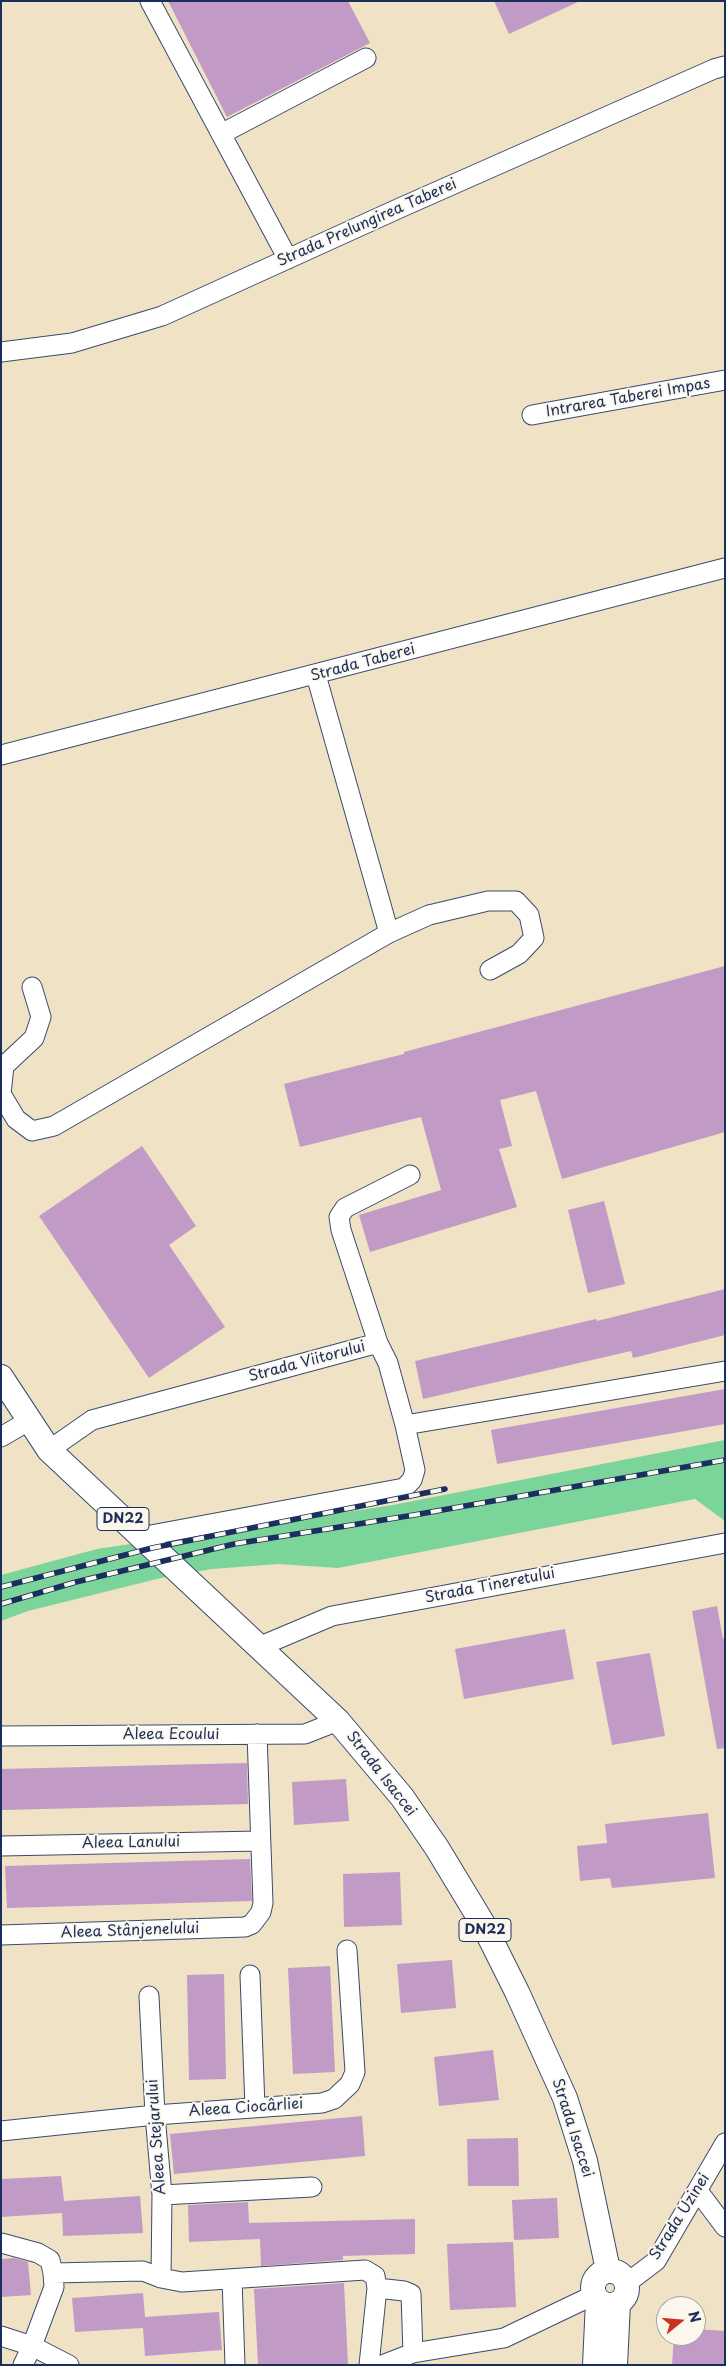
<!DOCTYPE html>
<meta charset="utf-8">
<style>
body{margin:0}
#map{position:relative;width:726px;height:2366px;overflow:hidden;background:#f0e2c4;font-family:"Playpen Sans",sans-serif}
canvas{display:block}
.frame{position:absolute;inset:0;border:2px solid #1b2f5e;pointer-events:none}
.north{position:absolute;left:656px;top:2296px;width:50px;height:50px;box-sizing:border-box;background:#fbf7ec;border:1px solid #a1a7b3;border-radius:50%;rotate:73deg;font-size:14px;font-weight:700;line-height:20px;text-align:center;color:#1b2f5e}
.north::after{content:'';display:block;margin:auto;width:18px;height:22px;background:#c8321e;clip-path:polygon(50% 0,100% 100%,50% 72%,0 100%)}
</style>
<div id="map">
<canvas width="726" height="2366"></canvas>
<div class="frame"></div>
<div class="north">N</div>
</div>
<script>
const c = document.querySelector('canvas').getContext('2d');
c.lineJoin = 'round';
function fillPath(path, color) { c.fillStyle = color; c.fill(path, 'evenodd'); }
const poly = rows => new Path2D(rows.map(r => 'M' + r).join(''));
function trace(path, color, width, dash) { c.strokeStyle = color; c.lineWidth = width; c.lineCap = dash ? 'butt' : 'round'; c.setLineDash(dash || []); c.stroke(path); }
function label(font, color, halo, rows, align = 'center') {
  c.font = font + ' "Playpen Sans",sans-serif'; c.lineWidth = 4; c.setLineDash([]); c.textBaseline = 'middle'; c.strokeStyle = halo; c.fillStyle = color; for (const [text, x, y, turn = 0] of rows) {
    c.save(); c.translate(x, y); c.rotate((+turn || 0) * Math.PI / 180); c.textAlign = isNaN(turn) ? turn : align; if (halo) c.strokeText(text, 0, 0); c.fillText(text, 0, 0); c.restore();
  }
}
fillPath(poly([
 [725,1440,725,1521,695,1499,338,1568,278,1564,212,1569,161,1578,28,1611,1,1621,1,1575,97,1549,393,1505]
]), '#7bd49a');
fillPath(poly([
 [168,1,348,1,370,43,227,117],
 [494,1,580,1,509,34],
 [725,966,725,1132,562,1179,536,1091,500,1100,512,1146,499,1149,517,1207,370,1252,359,1215,441,1190,421,1117,300,1147,284,1084,404,1054,404,1052],
 [142,1146,196,1226,169,1245,225,1327,149,1378,39,1216],
 [604,1201,625,1284,588,1293,568,1210],
 [725,1289,725,1335,633,1358,631,1351,423,1399,415,1361,596,1319,597,1321],
 [725,1389,725,1424,497,1464,491,1430],
 [717,1606,723,1639,725,1638,725,1748,717,1749,692,1611],
 [565,1629,574,1679,464,1699,455,1649],
 [650,1653,665,1736,612,1745,596,1662],
 [247,1763,248,1804,2,1810,1,1769],
 [346,1779,349,1821,294,1825,292,1782],
 [708,1813,715,1878,612,1888,610,1878,580,1881,577,1846,607,1843,605,1824],
 [250,1859,252,1901,7,1908,5,1866],
 [400,1872,402,1925,344,1927,343,1874],
 [452,1960,456,2008,401,2013,397,1964],
 [330,1966,335,2072,293,2074,288,1968],
 [224,1974,226,2079,189,2080,187,1975],
 [493,2050,499,2100,439,2106,434,2057],
 [362,2116,365,2156,174,2174,170,2134],
 [518,2138,519,2186,468,2186,467,2139],
 [61,2176,64,2201,140,2196,143,2233,63,2236,62,2213,1,2217,1,2179],
 [557,2198,559,2238,514,2240,512,2200],
 [248,2202,249,2223,415,2219,415,2254,343,2256,343,2260,261,2266,260,2239,189,2242,188,2205],
 [513,2242,516,2307,450,2310,447,2244],
 [14,2258,28,2262,31,2295,1,2297,1,2259],
 [344,2283,348,2365,258,2365,254,2289],
 [143,2293,145,2317,219,2312,222,2350,145,2356,143,2328,75,2332,72,2298],
 [696,2329,725,2331,725,2365,672,2365,674,2336,696,2336]
]), '#c19bc6');
const minor = poly([
 [150,1,288,259],
 [221,134,366,58],
 [1,352,72,343,162,316,402,207,714,69,725,66],
 [532,415,725,380],
 [316,675,389,933],
 [1,755,725,568],
 [1,1094,16,1119,32,1131,54,1126,389,933,429,915,488,901,516,901,529,915,534,938,519,954,490,970],
 [1,1094,4,1066,34,1038,41,1017,32,987],
 [378,1343,341,1230,339,1217,345,1208,410,1175],
 [1,1437,30,1420],
 [49,1450,92,1420,378,1343,388,1363,405,1425,725,1371],
 [140,1537,404,1488,412,1480,415,1470,405,1425],
 [261,1646,332,1616,725,1543],
 [1,1736,305,1734,338,1721],
 [1,1846,260,1841],
 [1,1935,245,1927,252,1924,261,1912,263,1903,257,1734],
 [250,1975,255,2107],
 [149,1996,155,2115,162,2195,161,2278],
 [1,2131,155,2115,322,2103,334,2099,350,2084,355,2072,347,1950],
 [698,2191,725,2227],
 [162,2195,312,2187],
 [1,2243,38,2253,50,2260,53,2273,54,2287,32,2346,23,2365],
 [53,2273,143,2271,161,2278,182,2282,365,2270,375,2276,377,2288,369,2365],
 [232,2279,235,2365],
 [627,2283,656,2261,725,2143],
 [377,2288,404,2291,411,2294,413,2353],
 [1,2336,32,2346,69,2365],
 [382,2365,413,2353,504,2338,594,2295]
]);
const major = poly([
 [1,1377,49,1450,338,1721,402,1797,437,1848,483,1924,517,1992,565,2098,585,2161,608,2270],
 '593 2288a17 17 0 1 1 34 0a17 17 0 1 1-34 0Z',
 [595,2365,598,2301],
 [615,2365,618,2303]
]);
trace(minor, '#3b4a6d', 21);
trace(major, '#3b4a6d', 26);
trace(minor, '#fff', 19);
trace(major, '#fff', 24);
const rail = poly([
 [1,1587,152,1548,445,1489],
 [1,1604,76,1582,234,1544,414,1515,725,1460]
]);
trace(rail, '#1b2f5e', 5.5);
trace(rail, '#fbf7ec', 4, [11]);
for (const [x, y, w] of [
 [123,1519,52],
 [485,1930,52]
]) { const box = new Path2D(); box.roundRect(x - w / 2, y - 11.5, w, 23, 4); c.fillStyle = '#fbf7ec'; c.fill(box); trace(box, '#1b2f5e', 1); }
label('bold 14px', '#1b2f5e', null, [
 ["DN22",123,1519],
 ["DN22",485,1930]
]);
label('15px', '#1b2f5e', '#fbf7ec', [
 ["Strada Prelungirea Taberei",367,223,-24],
 ["Intrarea Taberei Impas",628,398,-10],
 ["Strada Taberei",363,663,-15],
 ["Strada Viitorului",307,1362,-15],
 ["Strada Tineretului",490,1586,-11],
 ["Aleea Ecoului",171,1735],
 ["Strada Isaccei",381,1774,52],
 ["Aleea Lanului",131,1843,-1],
 ["Aleea Stânjenelului",130,1931,-2],
 ["Aleea Ciocârliei",246,2108,-4],
 ["Strada Isaccei",572,2128,72],
 ["Aleea Stejarului",157,2137,-94],
 ["Strada Uzinei",680,2217,-58]
]);
</script>
